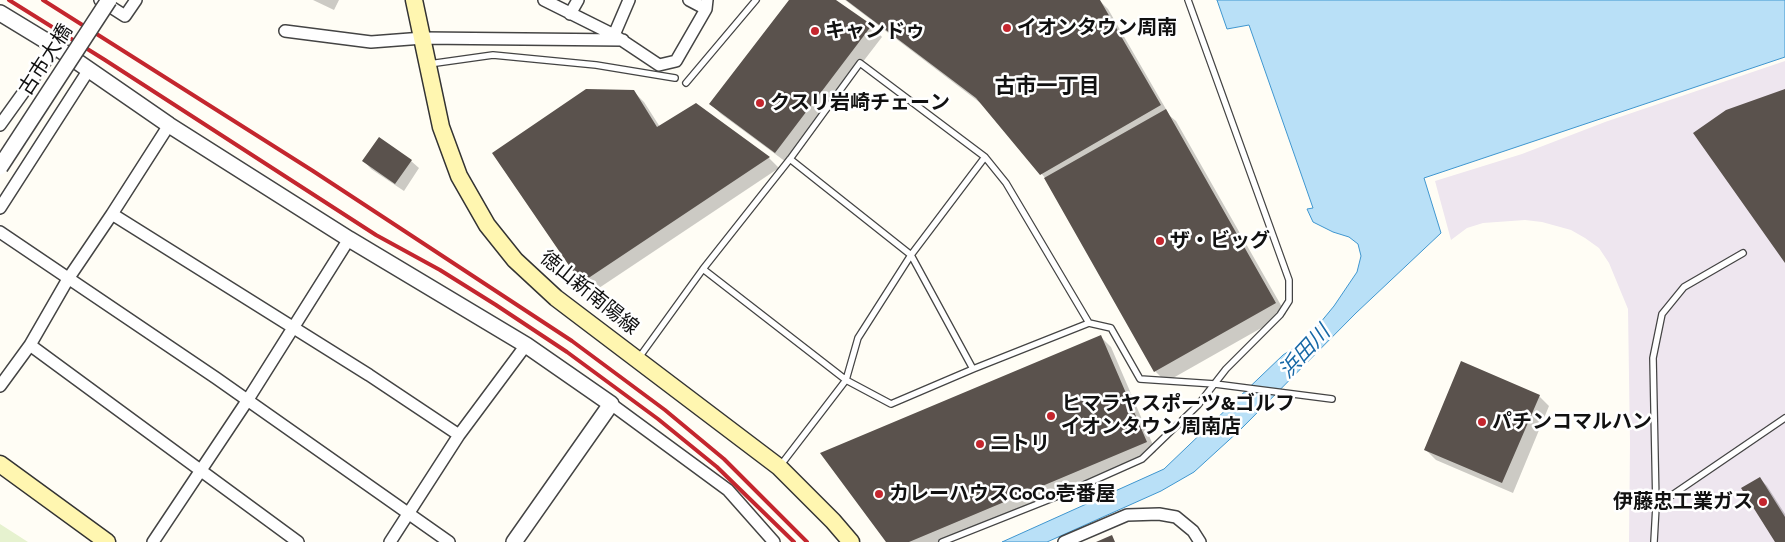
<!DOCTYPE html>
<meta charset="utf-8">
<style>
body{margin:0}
canvas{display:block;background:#fffdf5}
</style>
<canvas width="1785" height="542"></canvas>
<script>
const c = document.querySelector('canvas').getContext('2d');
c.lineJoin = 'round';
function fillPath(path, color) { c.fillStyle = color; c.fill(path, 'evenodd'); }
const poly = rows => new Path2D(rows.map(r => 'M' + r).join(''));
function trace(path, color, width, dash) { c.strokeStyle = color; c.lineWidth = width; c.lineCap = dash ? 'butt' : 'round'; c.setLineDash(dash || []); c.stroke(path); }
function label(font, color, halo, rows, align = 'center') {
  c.font = font + ' "Zilla Slab","Noto Sans JP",serif'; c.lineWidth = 5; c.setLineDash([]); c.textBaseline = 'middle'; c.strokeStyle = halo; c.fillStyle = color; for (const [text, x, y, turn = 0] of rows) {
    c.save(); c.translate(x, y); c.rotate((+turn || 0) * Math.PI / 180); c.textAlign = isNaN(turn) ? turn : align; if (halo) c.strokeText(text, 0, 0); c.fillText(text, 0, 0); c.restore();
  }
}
fillPath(poly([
 [1785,61,1785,542,1629,542,1630,443,1628,309,1609,263,1599,248,1585,238,1571,230,1542,222,1525,220,1483,223,1467,228,1451,240,1435,181,1522,154,1605,122]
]), '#eee6ef');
fillPath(poly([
 [0,524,28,542,0,542]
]), '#e6f2cf');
const water = poly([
 [1217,0,1785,0,1785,57,1424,178,1441,233,1356,313,1240,430,1194,472,1161,491,1047,542,1002,542,1164,469,1283,355,1306,340,1334,306,1357,272,1361,256,1358,244,1349,237,1333,232,1313,222,1307,209,1313,208,1249,25,1227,29,1217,0]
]);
fillPath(water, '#b9e0f7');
trace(water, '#3f96cf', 1);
fillPath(poly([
 [313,0,339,0,334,10],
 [790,0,834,0,872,26,882,37,786,162,721,114,711,104],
 [845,0,1099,0,1108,9,1170,116,1176,121,1286,314,1166,382,1155,371,1046,179,983,105],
 [634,92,644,102,660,127,696,104,769,158,779,168,593,292,582,282],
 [364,161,411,161,419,168,404,191,371,169],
 [1100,336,1111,347,1156,452,943,542,888,542],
 [1539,396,1549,406,1513,493,1436,460,1425,449],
 [1759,478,1767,486,1785,514,1785,542,1776,542]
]), '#0003');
fillPath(poly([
 [789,0,836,0,872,25,775,153,709,104],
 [846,0,1100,0,1161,105,1040,175,976,98],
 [586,89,634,90,657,127,696,103,770,157,581,283,492,153],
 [1785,89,1785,263,1693,133,1726,110],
 [1166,109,1276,303,1154,372,1044,178],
 [379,137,412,160,395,184,362,161],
 [1101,335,1147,442,909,542,886,542,820,453],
 [1461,361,1540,395,1502,483,1424,450],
 [1760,477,1785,517,1785,542,1775,542,1741,488],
 [1112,535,1115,542,1096,542]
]), '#5a524d');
const service = poly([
 [429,64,493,55,596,65,675,78],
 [686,83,756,0],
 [790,159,911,255,973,369],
 [703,269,846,380,891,404,973,369,1089,323,1111,328,1140,379,1215,384,1332,399],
 [638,359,703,269,790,159,860,63,985,157,1006,183,1089,323],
 [780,466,846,380,858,338,911,255,985,157],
 [1656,506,1785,418],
 [942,542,1068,492,1142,459,1198,405,1226,369,1280,315,1289,301,1289,280,1188,0],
 [1654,542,1656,506,1653,358,1662,314,1684,287,1743,253]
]);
const minor = poly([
 [100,0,125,16,136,0],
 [544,0,614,35,659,65,676,61,706,9,707,0],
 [689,0,706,9],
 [570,14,578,0],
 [285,31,371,42,423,38,623,40],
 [614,35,629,0],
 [0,125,56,47],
 [0,208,88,71],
 [112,214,369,375,459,435],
 [0,232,216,378,449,542],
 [30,345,298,542],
 [0,386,30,345,68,279,112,214,169,125],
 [611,404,728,490,774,542],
 [153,542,247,401,349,239],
 [390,542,459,435,526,345],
 [1064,542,1127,515,1159,514,1176,517,1193,531,1200,542]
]);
const tertiary = poly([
 [0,13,56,47,169,125,349,239,526,345,611,404,514,542]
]);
const secondary = poly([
 [414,0,441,127,459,176,487,225,515,260,556,298,779,467,833,521,851,542],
 [0,464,107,542]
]);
trace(service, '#444', 8);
trace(minor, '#444', 14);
trace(tertiary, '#444', 18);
trace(secondary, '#333', 19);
trace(service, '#fff', 5.5);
trace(minor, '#fff', 11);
trace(tertiary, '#fff', 15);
trace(secondary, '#fff6b0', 16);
trace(poly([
 [9,0,105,60,376,235,440,270,496,305,567,352,658,419,717,467,794,542],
 [43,0,313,171,572,341,665,410,724,459,807,542]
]), '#c4262e', 4);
const tertiaryBridge = poly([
 [0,167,109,0]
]);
trace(tertiaryBridge, '#444', 18, []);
trace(tertiaryBridge, '#fff', 15);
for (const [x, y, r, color] of [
 [1007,28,5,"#c4262e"],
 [815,31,5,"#c4262e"],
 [760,103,5,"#c4262e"],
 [1160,241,5,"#c4262e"],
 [1051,416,5,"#c4262e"],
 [1482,422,5,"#c4262e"],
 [980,444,5,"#c4262e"],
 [879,494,5,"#c4262e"],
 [1763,502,5,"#c4262e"]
]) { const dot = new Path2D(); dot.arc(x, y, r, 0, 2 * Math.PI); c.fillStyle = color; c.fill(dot); trace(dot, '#fff', 2); }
label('bold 20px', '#111', '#fff', [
 ["イオンタウン周南",1017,28],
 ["キャンドゥ",825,31],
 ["クスリ岩崎チェーン",770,103],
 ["ザ・ビッグ",1170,241],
 ["ヒマラヤスポーツ&ゴルフ",1061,404],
 ["イオンタウン周南店",1061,427],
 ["パチンコマルハン",1492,422],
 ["ニトリ",990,444],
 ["カレーハウスCoCo壱番屋",889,494],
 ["伊藤忠工業ガス",1753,502,"right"]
], 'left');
label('20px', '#111', '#fff', [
 ["古市大橋",46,60,-57],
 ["徳山新南陽線",589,293,39]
]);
label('bold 21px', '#111', '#fff', [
 ["古市一丁目",1047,87]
]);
label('italic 21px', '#1768a6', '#fff', [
 ["浜田川",1305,352,-47]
]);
</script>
